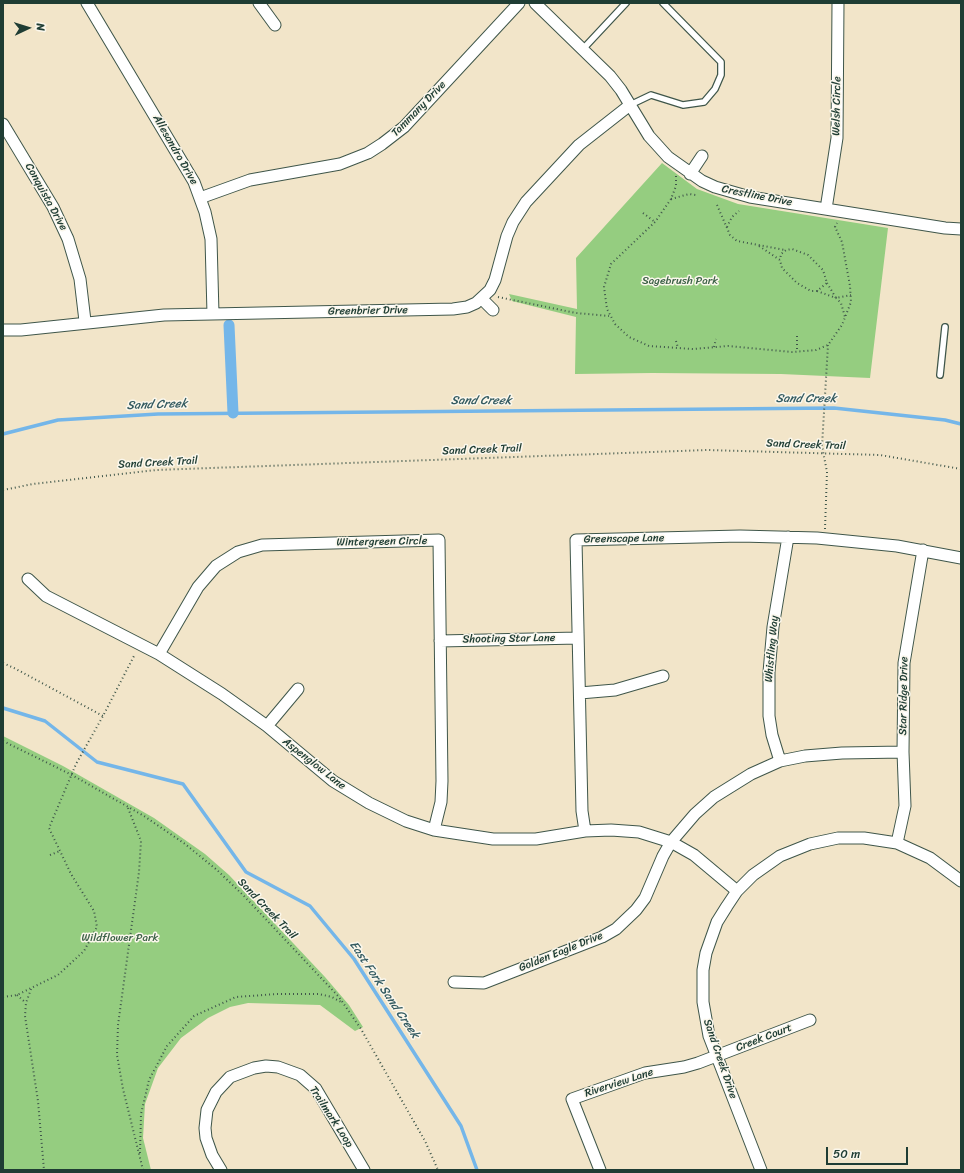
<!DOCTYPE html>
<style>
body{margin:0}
#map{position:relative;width:964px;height:1173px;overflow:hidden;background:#f2e5c9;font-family:Sriracha,sans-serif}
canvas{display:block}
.frame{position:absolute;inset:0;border:4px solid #1f3d34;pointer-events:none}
.north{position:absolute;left:8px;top:8px;width:40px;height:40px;-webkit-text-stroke:3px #fbf7ec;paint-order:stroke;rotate:86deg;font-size:11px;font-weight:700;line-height:16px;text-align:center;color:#1f3d34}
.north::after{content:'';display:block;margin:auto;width:14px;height:18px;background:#1f3d34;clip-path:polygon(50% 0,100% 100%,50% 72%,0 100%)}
.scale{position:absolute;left:826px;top:1147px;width:82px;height:18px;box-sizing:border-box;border:2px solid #1f3d34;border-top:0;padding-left:5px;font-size:12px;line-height:14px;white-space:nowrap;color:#1f3d34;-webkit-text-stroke:3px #fbf7ec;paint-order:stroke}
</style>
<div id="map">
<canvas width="964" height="1173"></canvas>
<div class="frame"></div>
<div class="north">N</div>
<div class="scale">50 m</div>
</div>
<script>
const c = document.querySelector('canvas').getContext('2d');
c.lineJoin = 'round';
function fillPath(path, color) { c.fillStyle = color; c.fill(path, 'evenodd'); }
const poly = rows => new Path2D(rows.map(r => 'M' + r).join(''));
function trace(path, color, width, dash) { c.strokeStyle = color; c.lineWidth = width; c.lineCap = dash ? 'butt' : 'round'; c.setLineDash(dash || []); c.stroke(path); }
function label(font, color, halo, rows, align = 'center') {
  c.font = font + ' Sriracha,sans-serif'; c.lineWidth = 3; c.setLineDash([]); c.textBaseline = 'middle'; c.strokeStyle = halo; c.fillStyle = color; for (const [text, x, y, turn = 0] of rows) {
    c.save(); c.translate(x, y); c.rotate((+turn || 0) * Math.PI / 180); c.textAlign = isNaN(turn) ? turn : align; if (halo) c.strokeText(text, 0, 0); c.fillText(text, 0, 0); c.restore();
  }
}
fillPath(poly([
 [662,163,697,189,738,204,888,228,870,378,781,374,652,373,575,374,576,317,512,301,509,294,577,309,576,258],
 [3,736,63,766,154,818,205,854,229,875,325,977,349,1005,363,1027,355,1031,320,1005,248,1003,230,1007,208,1018,181,1038,158,1068,145,1104,143,1138,151,1170,3,1170]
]), '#95cd80');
trace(poly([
 [3,434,58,420,158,414,834,408,945,420,961,424],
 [3,708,45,721,97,762,183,784,246,872,310,906,354,959,461,1126,477,1170]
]), '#74b6e9', 3.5);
trace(poly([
 [229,325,233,413]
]), '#74b6e9', 11);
const service = poly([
 [583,49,626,3],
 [630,105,651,95,683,105,704,102,715,89,721,75,721,62,663,3],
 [940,375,945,327]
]);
const minor = poly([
 [87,3,194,182,205,212,211,239,213,314],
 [259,3,275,25],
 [535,3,610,76,621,90,649,136,668,157,702,181,715,187,750,197,945,228,961,229],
 [3,124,53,207,68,239,80,279,85,321],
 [690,174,702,156],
 [200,198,250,180,340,164,368,153,382,144,404,127,519,3],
 [826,209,837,138,838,3],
 [482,299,493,310],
 [3,330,21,330,164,315,453,309,467,307,476,303,490,290,495,280,507,236,513,222,526,202,579,145,630,105],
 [28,579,46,596,159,654,222,694,267,726,333,781,369,803,406,821,434,830,493,839,536,839,585,831,611,830,639,832,671,842,694,855,737,891],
 [440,641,578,638],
 [159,654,198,587,216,566,238,552,262,545,439,540,442,781,441,802,434,830],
 [580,693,615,690,663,676],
 [267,726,298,689],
 [780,761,772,735,769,716,769,672,773,627,788,537],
 [585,831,582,811,576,540,740,536,817,538,897,546,961,558],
 [897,843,905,806,903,752,904,663,923,550],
 [454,982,484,983,602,937,616,929,636,910,645,898,663,856,671,842,695,814,714,797,751,774,780,761,805,756,842,753,903,752],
 [221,1170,212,1155,206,1138,205,1128,207,1110,216,1092,230,1077,254,1068,266,1066,278,1067,300,1075,316,1089,364,1170],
 [600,1170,572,1099,645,1073,684,1067,698,1063,810,1020],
 [761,1170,709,1036,703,1002,703,970,706,953,717,922,727,906,737,891,753,875,780,856,810,844,838,838,864,838,897,843,930,858,961,881]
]);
trace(service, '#3f564a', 8);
trace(minor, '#3f564a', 13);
trace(poly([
 [676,176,676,186,671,199,655,222,611,264,604,287,607,309,615,324,629,337,649,346,693,349,728,346,792,352,816,350,828,345,842,325,851,302,850,286,842,242,835,227,837,223],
 [671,199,689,194,696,195],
 [717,205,730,235,737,241,785,250],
 [643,213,655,222],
 [727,227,732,217,739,211],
 [759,246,780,260,782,268,797,283,811,291,817,291,827,283,823,270,808,255,792,249,786,250,781,254,780,260],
 [827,283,836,298,851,295],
 [817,291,836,298,841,303,845,317],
 [498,297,576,313,609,316],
 [797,336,797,352],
 [676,341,678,348],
 [714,347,716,339],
 [3,490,33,484,156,470,707,450,880,455,961,469],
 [825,529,827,472,822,446,828,345],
 [3,663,16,669,103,716],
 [3,741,72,775,144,816,185,844,217,870,244,896,339,997,361,1029,425,1141,438,1170],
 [128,808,141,841,139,872,118,1025,117,1055,123,1089,143,1170],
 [50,855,60,851],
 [31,989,26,1003,25,1016,38,1101,44,1170],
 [17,995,26,1003],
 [3,997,17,995,58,975,84,951,97,927,94,911,71,874,49,828,76,764,103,716,135,654],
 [140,1153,141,1114,149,1080,167,1046,194,1016,236,997,277,994,319,994,332,997,341,1002]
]), '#3f564a', 2, [1, 3]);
trace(service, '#fff', 5.5);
trace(minor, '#fff', 11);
label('11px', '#1f3d34', '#fbf7ec', [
 ["Welsh Circle",837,106,-89],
 ["Tammany Drive",419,109,-46],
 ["Allesandro Drive",175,150,60],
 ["Crestline Drive",757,196,11],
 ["Conquista Drive",46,197,61],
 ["Greenbrier Drive",368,311,-1],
 ["Sand Creek Trail",806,445,2],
 ["Sand Creek Trail",482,450,-2],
 ["Sand Creek Trail",158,463,-3],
 ["Greenscape Lane",624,539,-1],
 ["Wintergreen Circle",382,542,-1],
 ["Shooting Star Lane",509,639,-1],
 ["Whistling Way",772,649,-85],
 ["Star Ridge Drive",904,696,-89],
 ["Aspenglow Lane",314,764,38],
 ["Sand Creek Trail",267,909,46],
 ["Golden Eagle Drive",561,952,-22],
 ["Creek Court",764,1038,-21],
 ["Sand Creek Drive",720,1059,71],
 ["Riverview Lane",619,1083,-18],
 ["Trailmark Loop",331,1117,57]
]);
label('11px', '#3c6147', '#fbf7ec', [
 ["Sagebrush Park",680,281],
 ["Wildflower Park",120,938]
]);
label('italic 12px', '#345b61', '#fbf7ec', [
 ["Sand Creek",806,399],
 ["Sand Creek",481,401],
 ["Sand Creek",157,405,-2],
 ["East Fork Sand Creek",384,990,56]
]);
</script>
